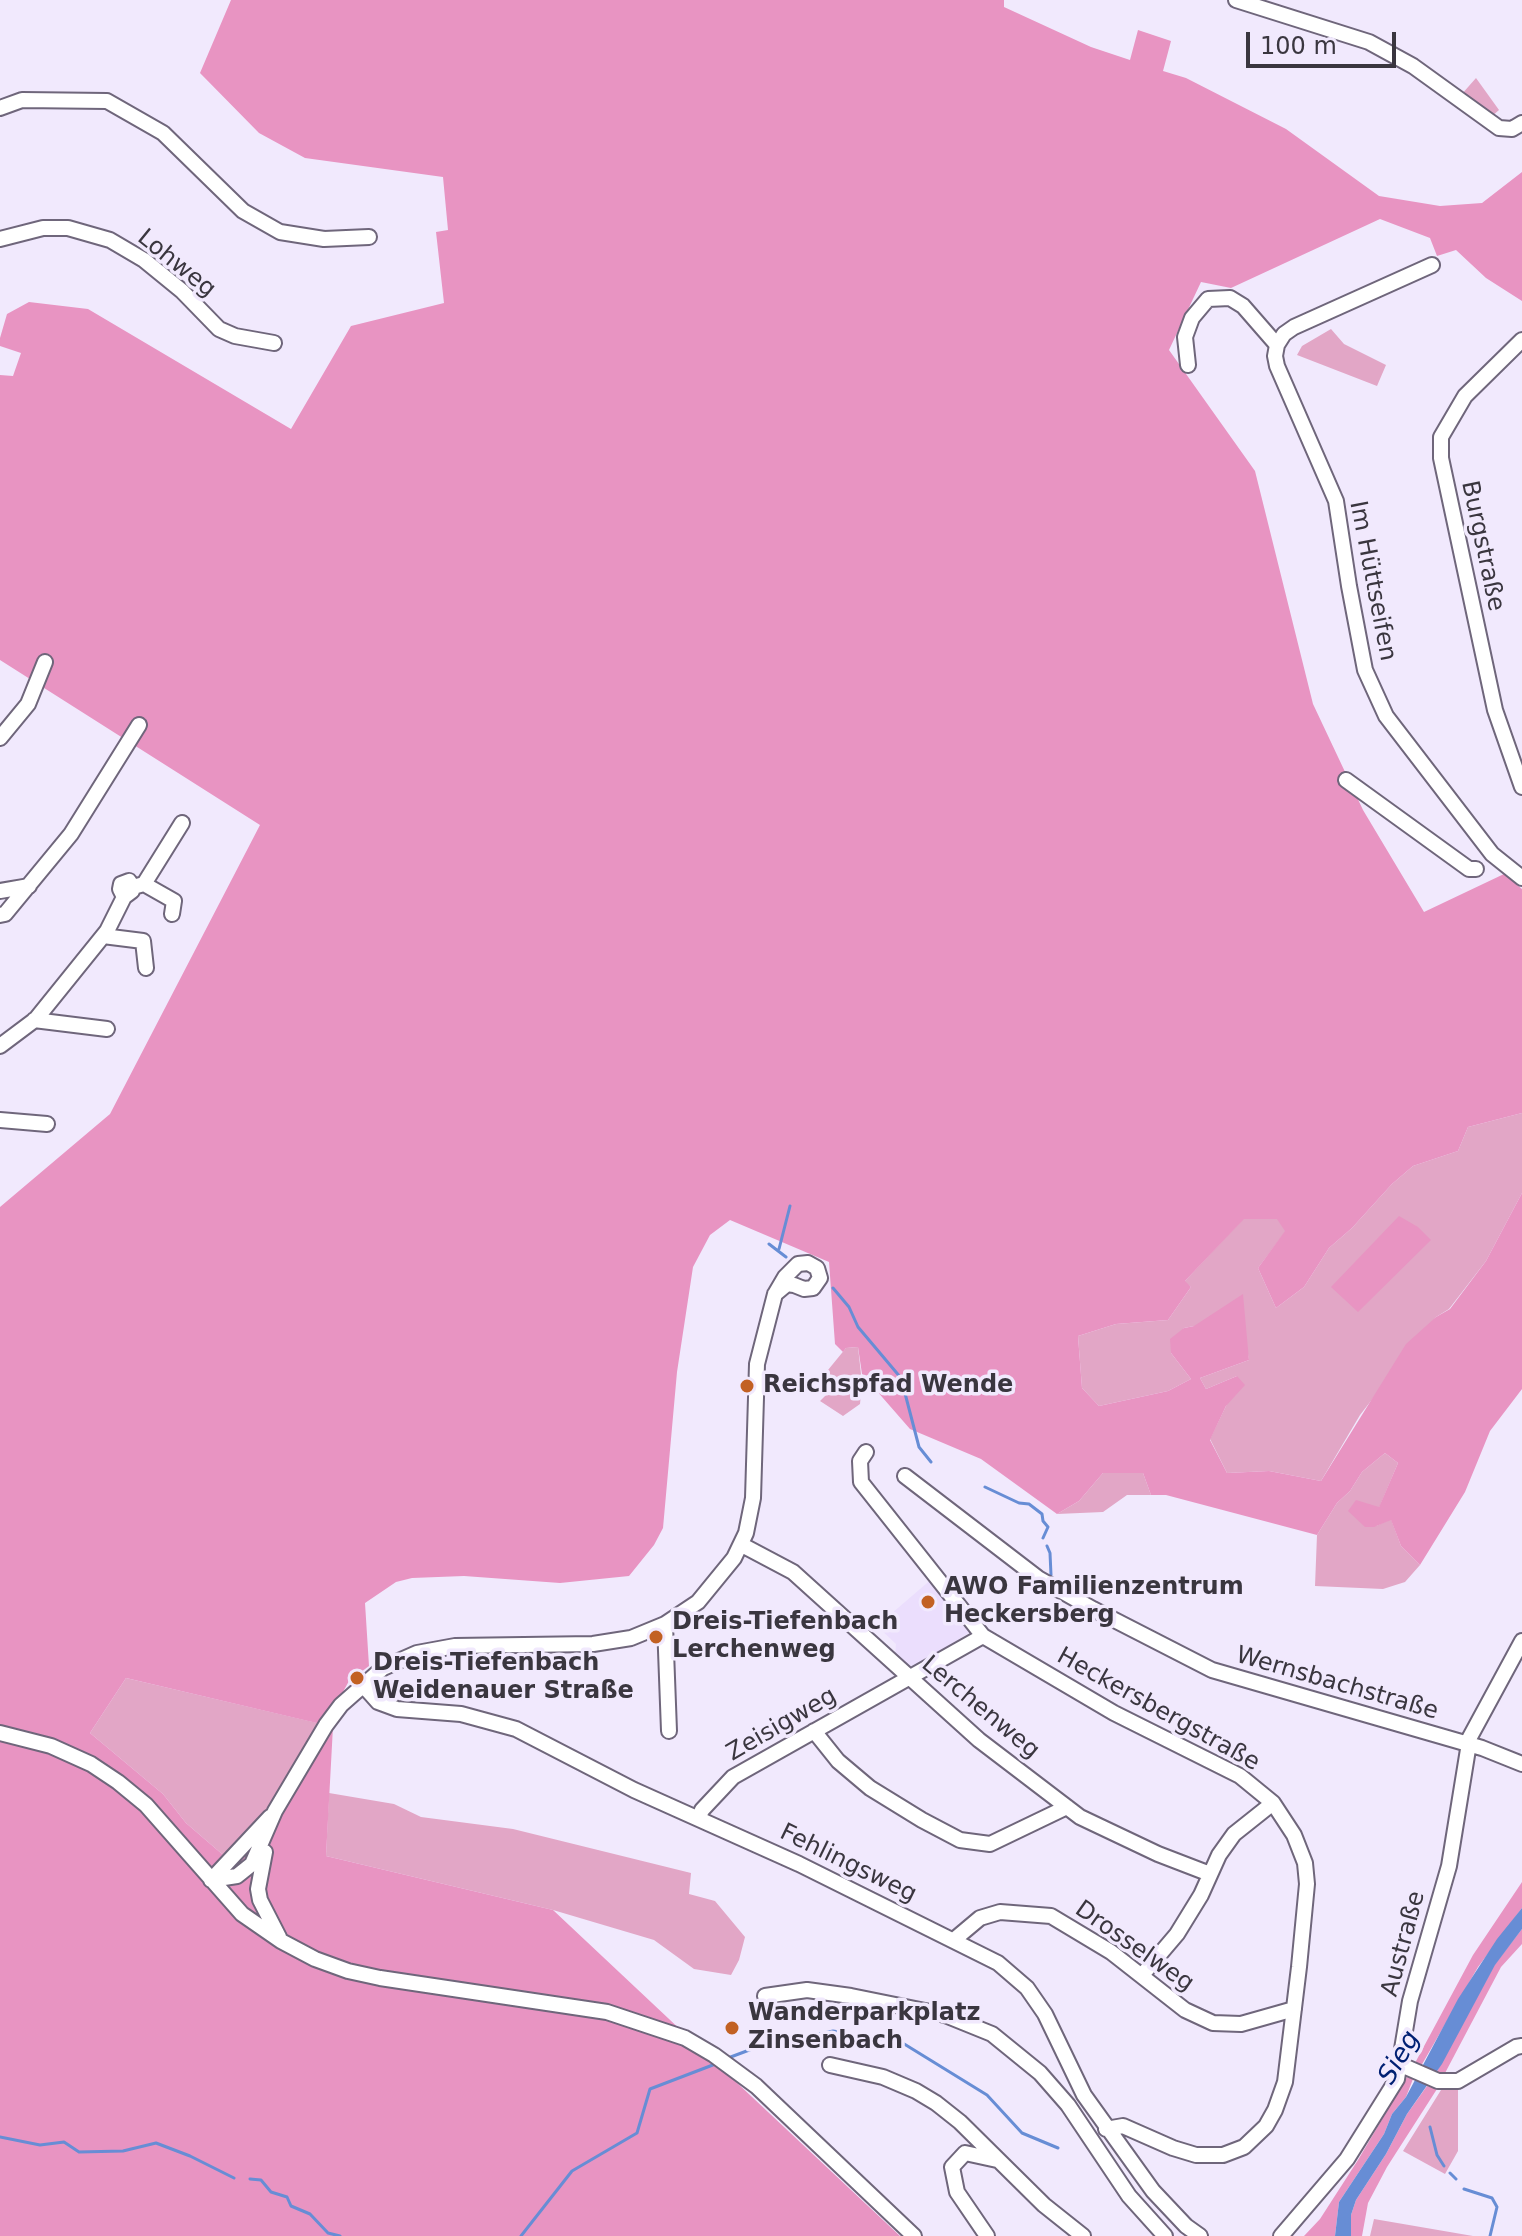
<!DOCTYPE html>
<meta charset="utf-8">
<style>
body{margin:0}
#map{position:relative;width:1522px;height:2236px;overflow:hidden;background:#f1e9fd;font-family:"DejaVu Sans",sans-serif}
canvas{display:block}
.scale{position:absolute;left:1246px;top:32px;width:150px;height:36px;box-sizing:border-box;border:4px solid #3a363f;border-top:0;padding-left:10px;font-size:24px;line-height:28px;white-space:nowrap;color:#3a363f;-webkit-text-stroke:6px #f1e9fd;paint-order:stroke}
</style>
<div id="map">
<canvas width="1522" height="2236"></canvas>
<div class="scale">100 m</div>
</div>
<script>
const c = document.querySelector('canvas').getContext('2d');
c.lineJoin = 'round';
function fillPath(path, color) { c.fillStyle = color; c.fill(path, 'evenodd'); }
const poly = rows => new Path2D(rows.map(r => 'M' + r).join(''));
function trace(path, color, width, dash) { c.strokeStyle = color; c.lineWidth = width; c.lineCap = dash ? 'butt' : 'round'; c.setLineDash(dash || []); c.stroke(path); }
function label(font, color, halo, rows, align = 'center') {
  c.font = font + ' "DejaVu Sans",sans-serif'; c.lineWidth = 7; c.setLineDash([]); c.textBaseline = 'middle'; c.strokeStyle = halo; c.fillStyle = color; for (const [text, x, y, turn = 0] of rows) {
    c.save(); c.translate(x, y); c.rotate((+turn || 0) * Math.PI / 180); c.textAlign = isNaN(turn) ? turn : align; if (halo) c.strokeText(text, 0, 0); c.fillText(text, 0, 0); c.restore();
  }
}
fillPath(poly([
 [934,1577,972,1631,915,1667,905,1666,895,1656,896,1644,877,1626]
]), '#ebdefd');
fillPath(poly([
 [1476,78,1499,110,1491,117,1461,95],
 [1331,329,1344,344,1386,365,1377,386,1297,355,1302,346],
 [1522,1113,1522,1193,1486,1261,1449,1309,1436,1317,1360,1415,1321,1481,1269,1471,1227,1473,1210,1439,1226,1406,1237,1376,1206,1389,1200,1378,1249,1360,1244,1331,1194,1326,1184,1328,1171,1353,1191,1379,1168,1391,1099,1406,1082,1388,1078,1336,1116,1324,1168,1320,1191,1287,1184,1282,1243,1219,1278,1218,1286,1231,1258,1268,1276,1308,1304,1287,1329,1248,1352,1228,1392,1184,1413,1166,1458,1151,1468,1127],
 [858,1347,862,1383,860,1404,843,1416,820,1401,835,1386,828,1370,846,1348],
 [1385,1453,1398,1463,1379,1508,1376,1526,1391,1519,1401,1546,1420,1565,1405,1582,1383,1589,1315,1586,1317,1535,1337,1503,1350,1491,1362,1472],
 [1103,1473,1143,1473,1151,1495,1127,1495,1103,1512,1057,1514,1079,1501],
 [126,1678,326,1725,275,1811,229,1860,186,1823,163,1794,90,1733],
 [329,1793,394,1804,421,1817,513,1829,691,1873,689,1894,715,1901,745,1937,739,1960,731,1975,694,1969,654,1940,553,1910,326,1856],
 [1458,2081,1458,2151,1445,2174,1403,2151,1446,2082],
 [1374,2219,1473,2236,1370,2236]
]), '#e2a6c6');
fillPath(poly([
 [231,0,1004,0,1004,7,1091,47,1130,60,1138,30,1171,41,1163,71,1186,78,1286,129,1379,196,1440,206,1482,203,1522,172,1522,301,1486,278,1456,250,1437,256,1430,238,1380,219,1231,288,1201,282,1169,350,1255,471,1313,704,1363,810,1424,912,1504,874,1522,889,1522,1113,1468,1127,1458,1151,1413,1166,1392,1184,1352,1228,1329,1248,1304,1287,1276,1308,1258,1268,1285,1231,1277,1219,1244,1219,1185,1281,1191,1287,1168,1320,1116,1324,1078,1336,1082,1388,1099,1406,1168,1391,1191,1379,1171,1353,1170,1339,1184,1328,1194,1326,1243,1294,1249,1360,1200,1378,1206,1389,1237,1376,1245,1385,1226,1406,1210,1440,1227,1473,1269,1471,1321,1481,1406,1344,1436,1317,1450,1309,1486,1261,1522,1193,1522,1389,1490,1431,1465,1492,1420,1565,1401,1546,1391,1520,1374,1527,1365,1527,1348,1511,1356,1500,1379,1507,1398,1463,1385,1453,1362,1472,1350,1491,1337,1503,1317,1535,1166,1495,1151,1495,1143,1473,1103,1473,1079,1501,1057,1514,981,1459,910,1429,862,1374,858,1347,846,1348,843,1352,835,1344,829,1262,730,1220,710,1235,693,1267,677,1372,663,1528,654,1545,629,1576,560,1583,464,1576,412,1578,396,1582,365,1603,369,1666,349,1681,334,1708,326,1856,553,1910,900,2236,0,2236,0,1207,110,1114,260,825,0,660,0,375,13,376,21,353,0,346,0,338,7,314,29,302,88,309,291,429,351,326,444,303,436,232,448,230,443,177,305,158,259,133,200,73],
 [126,1678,325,1725,275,1811,229,1860,186,1823,163,1794,90,1733],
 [1399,1216,1418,1227,1431,1240,1358,1312,1331,1287],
 [1522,1882,1522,1908,1478,1967,1421,2066,1417,2065,1415,2063,1473,1955],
 [1522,1929,1522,1944,1501,1967,1444,2075,1436,2073,1495,1964],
 [1407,2077,1413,2079,1406,2097,1392,2114,1384,2134,1339,2202,1335,2236,1304,2236,1320,2219,1358,2160],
 [1427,2086,1437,2089,1387,2167,1368,2203,1362,2236,1351,2236,1351,2215,1356,2200,1386,2154,1407,2114]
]), '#e894c2');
fillPath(poly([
 [1522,1908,1522,1929,1495,1965,1442,2064,1407,2114,1386,2154,1356,2200,1351,2215,1351,2236,1335,2236,1339,2202,1384,2134,1392,2114,1406,2097,1458,1999,1497,1939]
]), '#678dd5');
trace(poly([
 [769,1244,786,1257],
 [779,1249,790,1206],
 [833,1288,849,1307,858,1327,901,1378,919,1447,931,1462],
 [985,1487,1019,1503,1029,1504,1042,1514,1043,1521,1048,1527,1043,1538],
 [1047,1546,1050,1553,1051,1575],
 [728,2058,752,2049,833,2031,901,2042,987,2095,1022,2133,1058,2148],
 [1430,2127,1437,2155,1444,2166],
 [0,2137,40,2145,64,2142,79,2152,123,2151,156,2143,190,2156,234,2178],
 [1450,2173,1456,2179],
 [250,2179,261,2180,271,2192,287,2197,291,2206,310,2214,328,2233,340,2236],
 [1464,2189,1492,2198,1497,2207,1490,2236],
 [521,2236,572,2171,637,2133,650,2089,718,2063]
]), '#678dd5', 3);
const minor = poly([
 [1236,0,1369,42,1413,66,1499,128,1512,129,1522,123],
 [0,108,22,100,107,101,163,133,243,211,280,232,324,239,369,237],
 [0,239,43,228,68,228,110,240,144,260,182,291,219,329,235,336,274,343],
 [1432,265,1294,327,1284,334,1277,345,1275,356,1277,366,1336,501,1349,586,1365,670,1386,716,1492,854,1522,878],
 [1522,340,1465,396,1441,437,1441,458,1495,710,1522,787],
 [1188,365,1185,337,1192,318,1208,299,1230,298,1243,306,1277,345],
 [0,738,28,704,45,662],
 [1346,780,1469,869,1476,869],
 [144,884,174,901,172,914],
 [133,887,144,884,182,823],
 [0,891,29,886],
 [0,915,5,914,71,834,139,725],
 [103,936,143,941,146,968],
 [34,1020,107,1029],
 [0,1046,36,1019,107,931,124,897,132,891,133,887,129,881,121,884,120,889,124,897],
 [0,1120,47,1124],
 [866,1452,860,1461,861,1482,983,1636,1114,1713,1240,1776,1273,1803,1294,1835,1305,1863,1307,1884,1299,1967,1285,2082,1275,2110,1266,2126,1244,2147,1223,2155,1196,2155,1173,2148,1123,2126,1106,2129],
 [905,1476,1038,1578,1093,1609,1212,1670,1482,1748,1522,1764],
 [742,1545,793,1572,979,1740,1080,1817,1158,1854,1210,1874],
 [665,1624,669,1731],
 [362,1684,378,1702,397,1709,461,1714,516,1729,634,1790,799,1864,998,1963,1027,1988,1045,2014,1084,2095,1153,2191,1186,2226,1200,2236],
 [814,1731,838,1761,870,1788,922,1820,960,1840,990,1844,1067,1807],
 [0,1733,51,1746,91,1764,118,1782,146,1805,242,1914,281,1941,315,1959,348,1971,380,1978,607,2012,685,2038,714,2055,756,2086,914,2236],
 [699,1817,702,1810,733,1777,983,1636],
 [265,1852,258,1889,260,1900,279,1937],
 [211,1880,237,1876,252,1864,275,1811,326,1725,341,1705,383,1668,417,1653,455,1646,593,1644,631,1638,665,1624,698,1602,734,1558,746,1533,753,1498,757,1364,775,1294,785,1277,798,1264,808,1263,817,1268,820,1278,813,1288,804,1289,794,1285,787,1284,775,1294],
 [211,1880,270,1817],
 [955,1939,980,1918,1000,1912,1051,1916,1111,1952,1185,2010,1213,2023,1241,2024,1294,2009],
 [1143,1974,1177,1934,1201,1895,1219,1855,1234,1834,1273,1803],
 [765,1996,807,1990,851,1996,945,2015,992,2034,1040,2073,1068,2105,1129,2196,1165,2236],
 [1399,2064,1438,2081,1458,2081,1516,2047,1522,2046],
 [830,2065,883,2077,916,2091,936,2103,960,2122,1044,2205,1083,2236],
 [987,2236,957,2192,952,2167,965,2153,997,2160],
 [1281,2236,1347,2159,1397,2079,1410,2001,1449,1866,1470,1737,1522,1641]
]);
trace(minor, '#6f667b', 18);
trace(minor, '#fff', 14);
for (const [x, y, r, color] of [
 [747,1386,8,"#c26123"],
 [928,1602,8,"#c26123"],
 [656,1637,8,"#c26123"],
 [357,1678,8,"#c26123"],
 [732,2028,8,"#c26123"]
]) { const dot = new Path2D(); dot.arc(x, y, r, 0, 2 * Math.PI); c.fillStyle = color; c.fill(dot); trace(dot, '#f1e9fd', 3); }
label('24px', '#3a363f', '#f1e9fd', [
 ["Lohweg",176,264,39],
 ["Burgstraße",1482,546,78],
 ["Im Hüttseifen",1372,581,79],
 ["Wernsbachstraße",1337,1684,16],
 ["Lerchenweg",980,1708,40],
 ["Heckersbergstraße",1158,1710,29],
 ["Zeisigweg",782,1725,-30],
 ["Fehlingsweg",848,1864,26],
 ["Austraße",1404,1944,-75],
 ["Drosselweg",1134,1947,35]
]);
label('bold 24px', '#3a363f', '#f1e9fd', [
 ["Reichspfad Wende",763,1386],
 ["AWO Familienzentrum",944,1588],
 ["Heckersberg",944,1616],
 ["Dreis-Tiefenbach",672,1623],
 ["Lerchenweg",672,1651],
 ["Dreis-Tiefenbach",373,1664],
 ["Weidenauer Straße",373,1692],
 ["Wanderparkplatz",748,2014],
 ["Zinsenbach",748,2042]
], 'left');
label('italic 26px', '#002073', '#f1e9fd', [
 ["Sieg",1400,2058,-60]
]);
</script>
